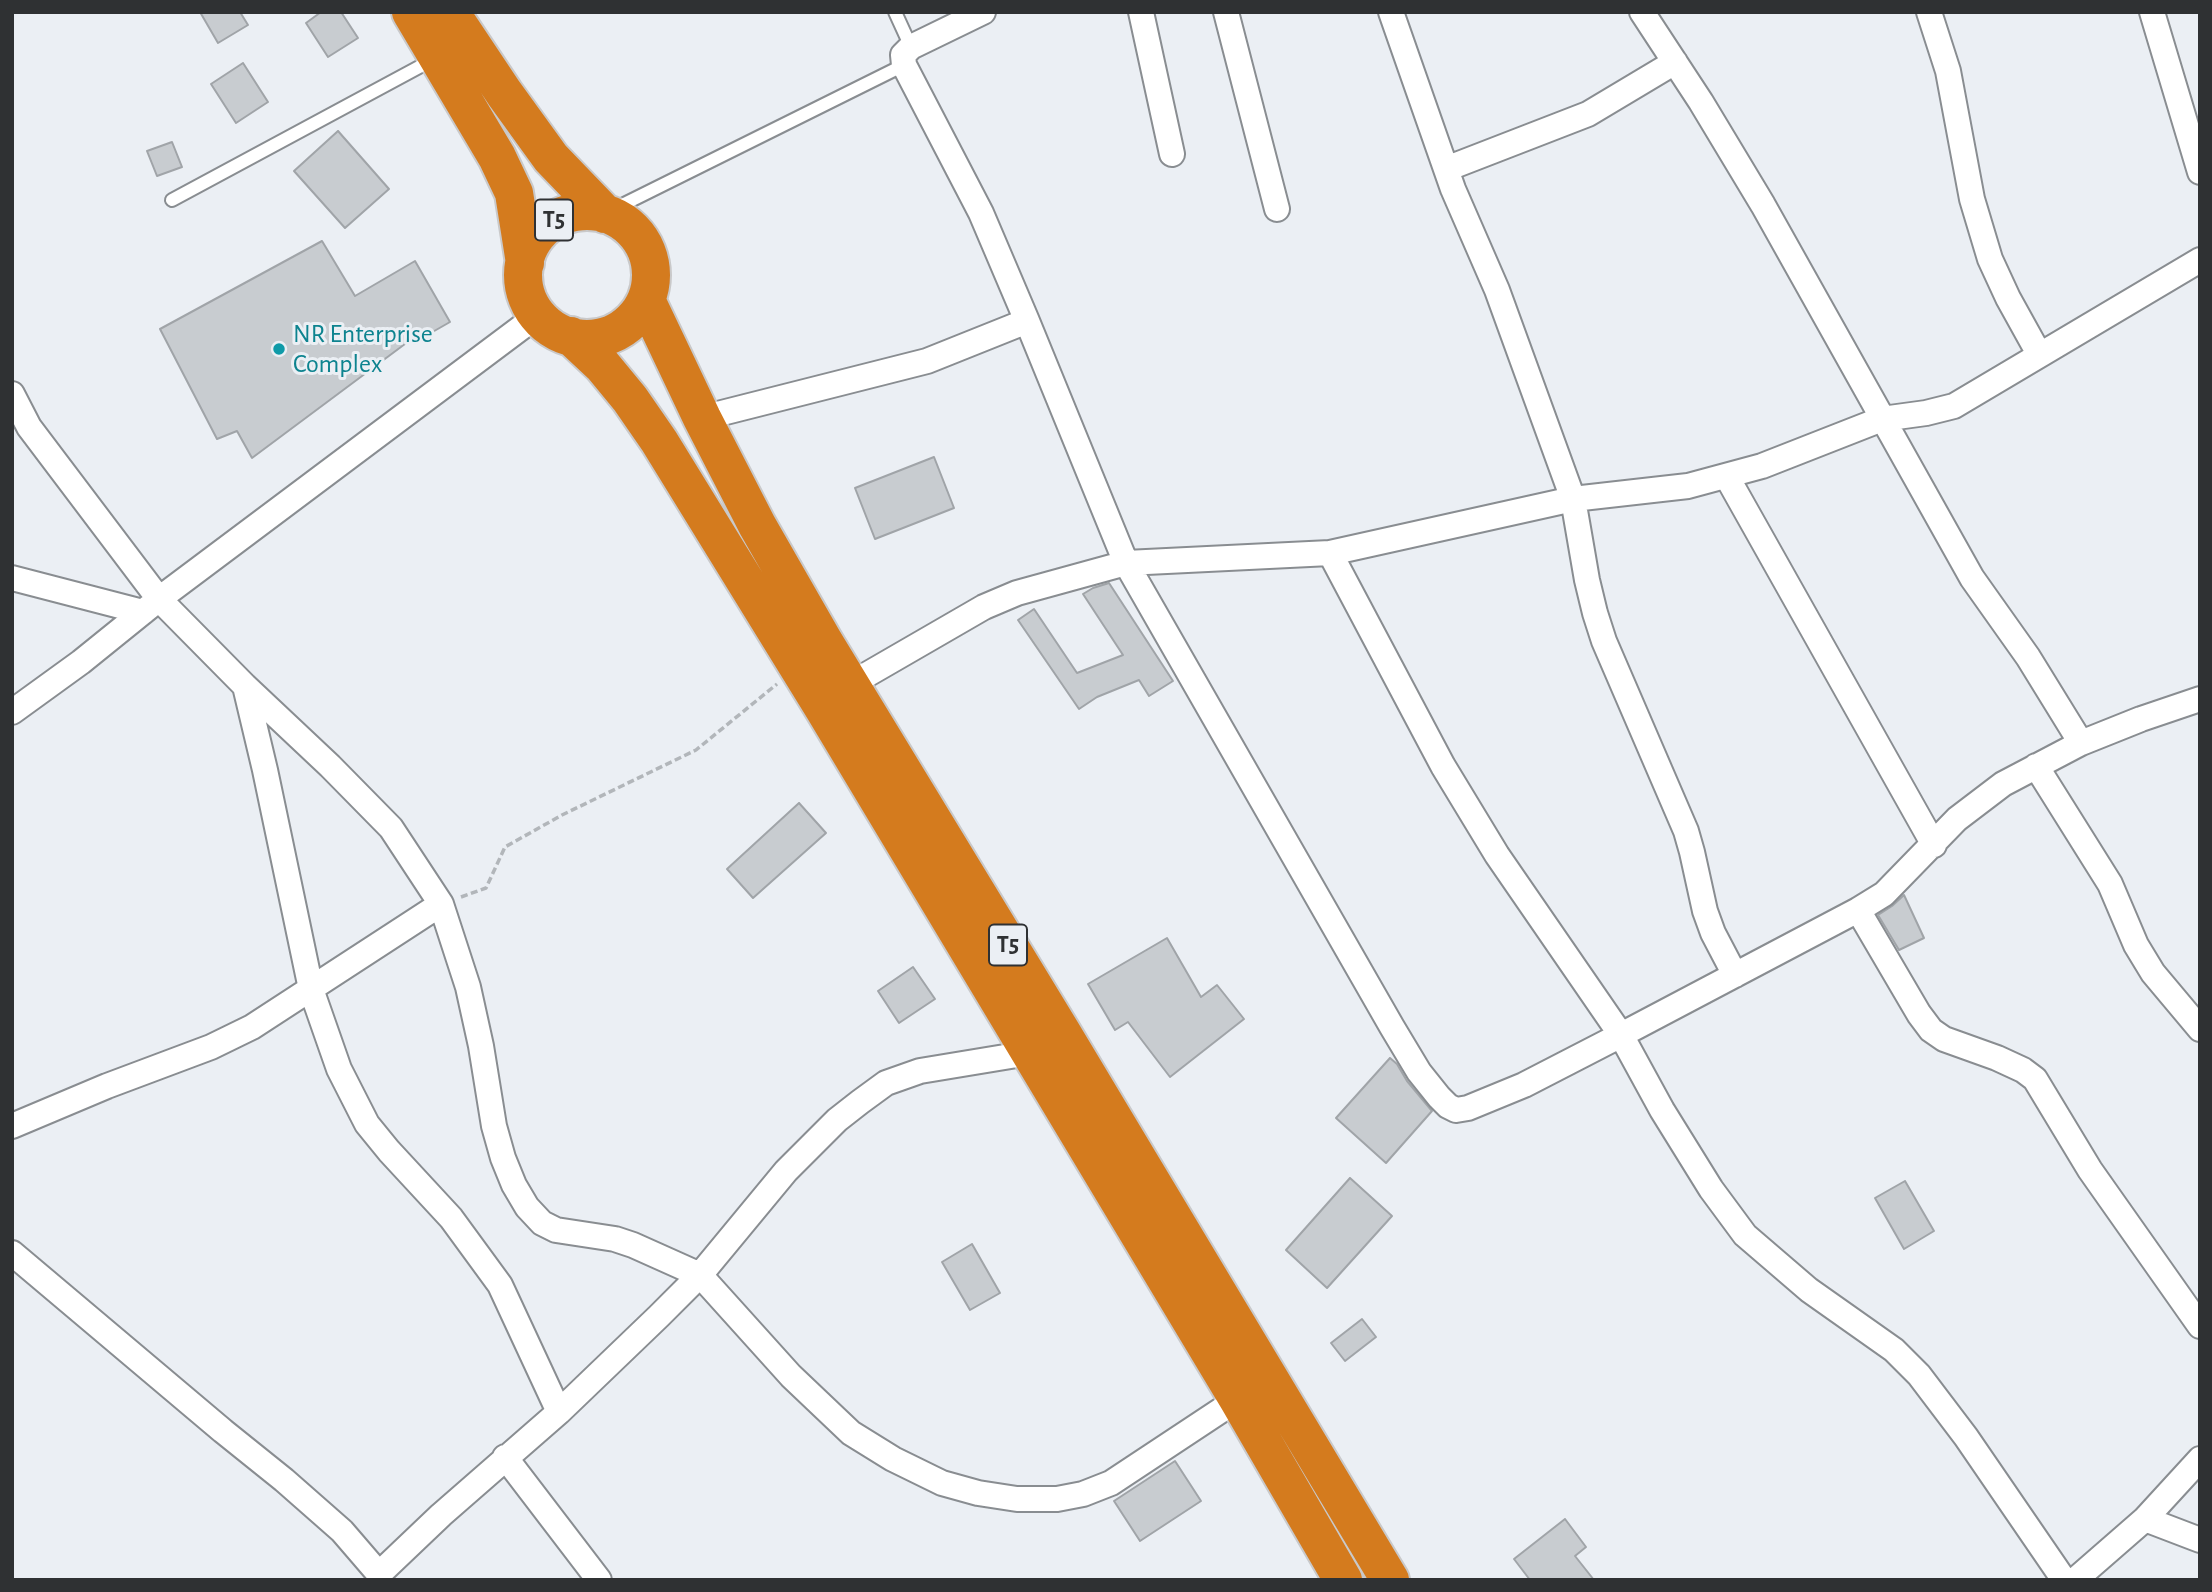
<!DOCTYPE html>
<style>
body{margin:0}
#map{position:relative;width:2212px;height:1592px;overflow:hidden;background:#ebeff4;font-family:"Alegreya Sans",sans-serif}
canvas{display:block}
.frame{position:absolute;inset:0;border:14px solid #2f3133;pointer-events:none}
</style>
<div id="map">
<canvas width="2212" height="1592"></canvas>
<div class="frame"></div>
</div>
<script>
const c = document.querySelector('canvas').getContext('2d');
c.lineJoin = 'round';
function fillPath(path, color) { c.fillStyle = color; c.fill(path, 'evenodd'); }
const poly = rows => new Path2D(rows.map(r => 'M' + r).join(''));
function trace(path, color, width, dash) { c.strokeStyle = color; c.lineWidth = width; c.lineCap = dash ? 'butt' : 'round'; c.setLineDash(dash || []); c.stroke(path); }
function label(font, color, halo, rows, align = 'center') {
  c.font = font + ' "Alegreya Sans",sans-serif'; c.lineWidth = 6; c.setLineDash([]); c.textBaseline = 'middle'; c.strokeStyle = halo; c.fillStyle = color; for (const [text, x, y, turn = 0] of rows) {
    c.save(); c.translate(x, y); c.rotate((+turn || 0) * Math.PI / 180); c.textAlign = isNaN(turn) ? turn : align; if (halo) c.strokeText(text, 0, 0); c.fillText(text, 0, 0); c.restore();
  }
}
const building = poly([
 [200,12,240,12,248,25,218,43,200,12],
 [321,12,341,12,358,38,328,57,306,23,321,12],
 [243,63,268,102,236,123,211,84,243,63],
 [338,131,389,189,345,228,294,171,338,131],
 [172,142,182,167,157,176,147,151,172,142],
 [322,241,355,296,415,261,450,322,415,342,413,338,252,458,237,431,217,439,160,329,322,241],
 [934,457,954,508,875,539,855,488,934,457],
 [1109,583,1173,681,1149,696,1139,680,1097,697,1079,709,1018,620,1034,609,1077,673,1123,655,1083,594,1093,588,1109,583],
 [799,803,826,833,753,898,727,869,799,803],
 [1904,895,1924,938,1899,950,1878,915,1892,906,1904,895],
 [1167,938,1201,997,1217,985,1244,1019,1170,1077,1128,1022,1115,1030,1088,984,1167,938],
 [913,967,935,999,899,1023,878,991,913,967],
 [1390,1058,1397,1064,1407,1081,1432,1111,1386,1163,1336,1118,1390,1058],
 [1350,1178,1392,1216,1327,1288,1286,1250,1350,1178],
 [1905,1181,1934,1231,1904,1249,1875,1198,1905,1181],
 [972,1244,1000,1293,970,1310,942,1262,972,1244],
 [1362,1319,1376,1337,1345,1361,1331,1343,1362,1319],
 [1175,1461,1201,1501,1140,1541,1114,1501,1175,1461],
 [1565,1519,1586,1547,1575,1556,1594,1580,1530,1580,1514,1559,1565,1519]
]);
fillPath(building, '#c8ccd0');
trace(building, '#a0a4a8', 2);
const lane = poly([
 [895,12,911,47],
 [172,200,434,59],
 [606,213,904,65]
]);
const street = poly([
 [1141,12,1172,154],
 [1226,12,1277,209],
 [1391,12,1453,189,1497,290,1573,499,1587,580,1595,613,1604,641,1686,831,1692,852,1705,911,1713,933,1735,975],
 [1642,12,1701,102,1763,205,1972,578,2028,657,2081,743],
 [1929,12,1948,71,1972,199,1990,259,2008,298,2039,354],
 [2152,12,2200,172],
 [1446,169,1588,114,1675,62],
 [1027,321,1126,563,1392,1027,1419,1072,1439,1097,1448,1106,1456,1110,1468,1108,1524,1085,1621,1035,1662,1110,1711,1189,1745,1235,1809,1290,1894,1350,1919,1375,1966,1437,2064,1580],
 [12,394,29,427,159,599,245,686,330,766,391,828,441,904,468,987,481,1046,494,1126,503,1158,514,1185,527,1207,542,1223,556,1230,615,1239,633,1245,700,1275,791,1376,851,1433,893,1459,942,1483,978,1493,1017,1499,1057,1499,1083,1494,1111,1483,1238,1399],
 [702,418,927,361,1027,321,981,213,904,65,903,55,911,47,983,12],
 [1727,477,1934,845],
 [1330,553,1443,766,1497,855,1621,1035,1858,910,1884,894,1957,819,2003,784,2081,743,2141,719,2200,699],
 [12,578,143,612],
 [849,685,984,607,1017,593,1126,563,1330,553,1573,499,1688,486,1762,466,1882,419,1926,413,1954,406,2200,260],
 [245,686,265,770,311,989,339,1069,367,1124,389,1151,451,1218,500,1285,559,1412],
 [12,712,81,662,159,599,538,315],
 [2036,766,2110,884,2136,945,2153,973,2200,1029],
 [1858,910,1919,1014,1931,1030,1944,1039,1997,1058,2023,1070,2035,1079,2090,1170,2200,1326],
 [12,1126,107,1086,211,1047,252,1027,441,904],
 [12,1253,223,1431,284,1480,342,1531,379,1574,441,1515,559,1412,659,1316,700,1275,786,1171,837,1120,860,1102,886,1083,920,1071,1029,1053],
 [505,1457,599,1580],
 [2145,1519,2200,1540],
 [2075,1580,2145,1519,2200,1459]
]);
const highway = poly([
 [411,12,497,157,514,193,525,263],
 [450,12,504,93,551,158,605,214],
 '523 275a64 64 0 1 1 128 0a64 64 0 1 1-128 0Z',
 [646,300,702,418,757,525,824,642,1062,1033,1390,1580],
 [571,336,602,365,630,399,659,441,824,709,1238,1399,1343,1580]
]);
trace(lane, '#898d91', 16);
trace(street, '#898d91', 28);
trace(highway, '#c9c9ca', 42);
trace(poly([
 [461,897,486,888,505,847,562,815,696,750,777,684]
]), '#b2b6ba', 3.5, [7, 3.5]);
trace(lane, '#fff', 12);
trace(street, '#fff', 24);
trace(highway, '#d47b1e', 38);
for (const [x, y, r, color] of [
 [279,349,7,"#0f9aa8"]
]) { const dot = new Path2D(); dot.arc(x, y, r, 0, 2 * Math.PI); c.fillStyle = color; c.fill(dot); trace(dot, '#ebeff4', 2.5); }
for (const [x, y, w] of [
 [554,220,38],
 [1008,945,38]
]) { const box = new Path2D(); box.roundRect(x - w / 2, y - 20.5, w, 41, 5); c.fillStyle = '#ebeff4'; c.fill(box); trace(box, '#2f3133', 2); }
label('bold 24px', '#2f3133', null, [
 ["T5",554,220],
 ["T5",1008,945]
]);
label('26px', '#0d838f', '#ebeff4', [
 ["NR Enterprise",293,334],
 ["Complex",293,364]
], 'left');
</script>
